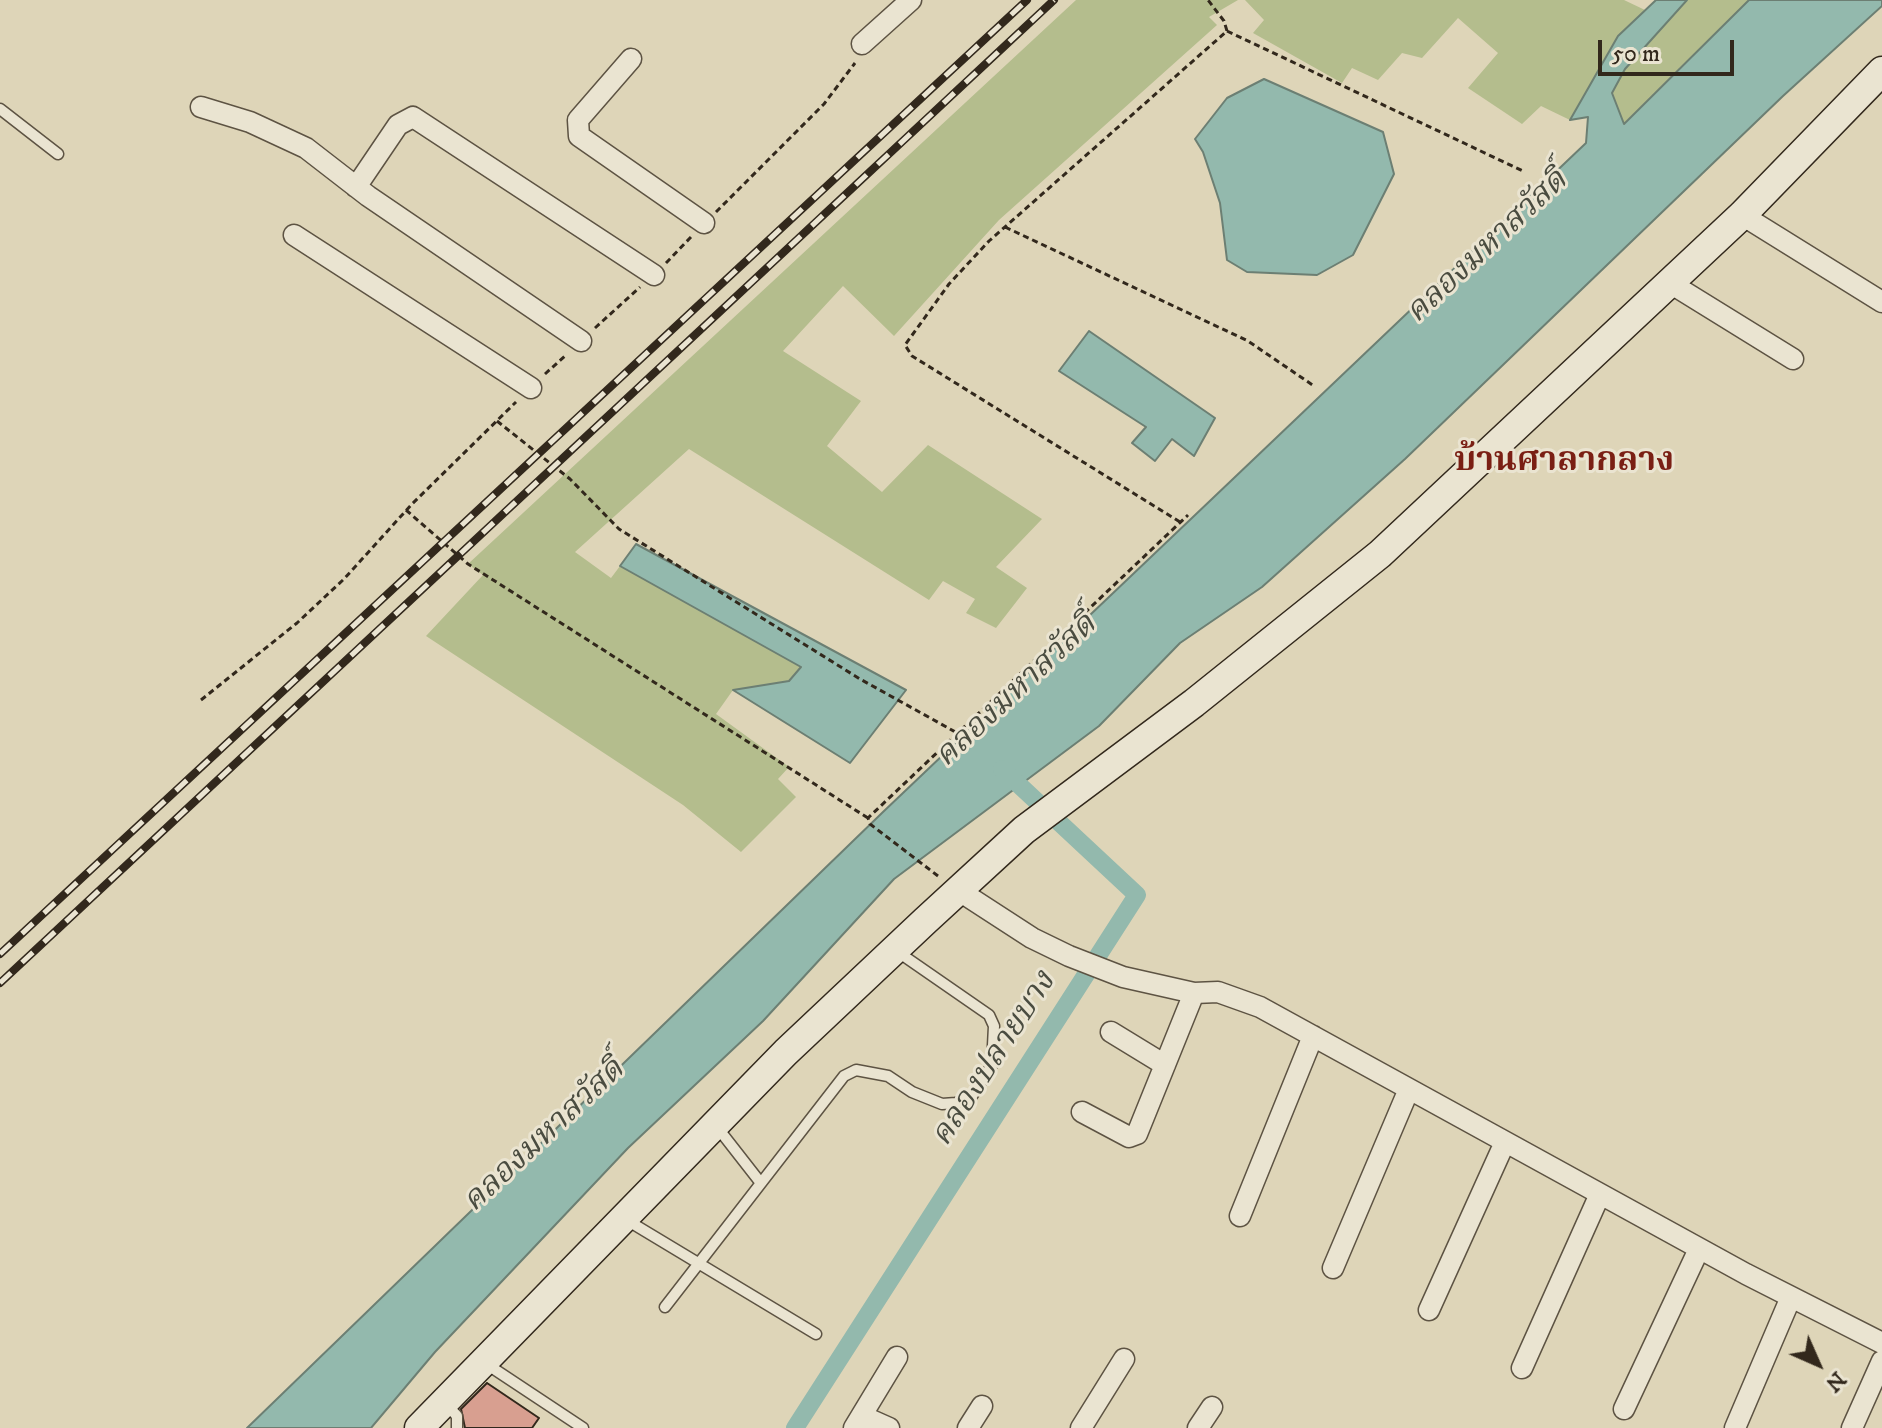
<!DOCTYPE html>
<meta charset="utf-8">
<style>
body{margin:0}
#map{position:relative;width:1882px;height:1428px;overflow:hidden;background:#ded5b8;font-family:"IM FELL DW Pica",serif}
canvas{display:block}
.north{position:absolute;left:1778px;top:1324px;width:80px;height:80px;-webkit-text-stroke:6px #eae4d1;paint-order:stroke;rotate:135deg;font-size:22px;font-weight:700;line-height:32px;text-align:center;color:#32281c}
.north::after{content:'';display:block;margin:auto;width:28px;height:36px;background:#32281c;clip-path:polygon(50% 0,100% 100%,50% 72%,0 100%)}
.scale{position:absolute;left:1598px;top:40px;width:136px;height:36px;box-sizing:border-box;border:4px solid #32281c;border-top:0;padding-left:10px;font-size:24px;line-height:28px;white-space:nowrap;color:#32281c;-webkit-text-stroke:6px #eae4d1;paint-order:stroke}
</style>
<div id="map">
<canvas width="1882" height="1428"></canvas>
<div class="north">N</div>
<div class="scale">50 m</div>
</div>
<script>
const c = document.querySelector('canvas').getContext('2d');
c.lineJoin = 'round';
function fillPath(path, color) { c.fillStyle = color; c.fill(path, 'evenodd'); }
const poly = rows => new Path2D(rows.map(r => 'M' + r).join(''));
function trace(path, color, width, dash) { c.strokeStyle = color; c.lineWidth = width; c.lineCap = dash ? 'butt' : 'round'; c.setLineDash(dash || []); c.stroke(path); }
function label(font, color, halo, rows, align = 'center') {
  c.font = font + ' "IM FELL DW Pica","Noto Serif Thai",serif'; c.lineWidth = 6; c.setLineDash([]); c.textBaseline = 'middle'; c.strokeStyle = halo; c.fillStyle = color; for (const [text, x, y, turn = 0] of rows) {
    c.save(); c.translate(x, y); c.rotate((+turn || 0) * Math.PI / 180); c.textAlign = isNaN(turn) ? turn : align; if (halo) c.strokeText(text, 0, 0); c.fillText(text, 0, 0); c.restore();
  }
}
fillPath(poly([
 [1076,0,1238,0,1209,17,1217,25,999,220,894,336,843,286,783,351,861,401,827,446,882,492,928,445,1042,519,996,567,1027,588,996,628,966,613,975,599,943,581,929,600,689,449,575,552,611,578,620,566,802,667,789,681,733,690,716,714,789,767,778,779,796,797,741,852,683,805,426,636,483,575,468,564],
 [1245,0,1624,0,1645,10,1618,36,1570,120,1541,106,1522,124,1468,88,1498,53,1458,18,1422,58,1402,53,1378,80,1352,68,1342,83,1253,33,1264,20],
 [1687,0,1749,0,1623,124,1612,94,1625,69]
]), '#b4bd8d');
const water = poly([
 [1656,0,1687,0,1625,69,1612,93,1624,124,1749,0,1882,0,1882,6,1783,96,1405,459,1262,587,1180,643,1099,726,894,879,763,1021,628,1148,435,1352,371,1428,247,1428,883,812,1586,143,1588,117,1570,120,1618,36,1656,0],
 [1264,79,1383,132,1394,174,1353,255,1317,275,1247,272,1227,260,1220,203,1203,152,1195,139,1227,98,1264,79],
 [1089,331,1215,418,1194,456,1172,439,1155,461,1132,443,1146,427,1059,371,1089,331],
 [636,544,906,690,850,763,733,690,789,681,801,667,620,566,636,544]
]);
fillPath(water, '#93b9ad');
trace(water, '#6c7f73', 2);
trace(poly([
 [795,1428,1137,895,1002,769]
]), '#93b9ad', 18);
const building = poly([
 [487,1383,539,1418,532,1428,465,1428,461,1409,487,1383]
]);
fillPath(building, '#d89f90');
trace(building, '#32281c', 2);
const lane = poly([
 [0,109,58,154],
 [717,1127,760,1182],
 [625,1219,816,1334],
 [665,1307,844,1076,856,1070,888,1076,912,1092,942,1104,956,1103,972,1096,992,1065,994,1026,989,1015,898,952],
 [485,1363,583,1428],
 [445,1403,457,1416,457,1428]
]);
const street = poly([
 [862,44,911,0],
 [631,59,578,120,579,136,704,223],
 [201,107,250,122,306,148,368,196,581,341],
 [356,187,398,125,413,117,654,275],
 [1742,215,1882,302],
 [294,235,531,388],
 [1670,283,1793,359],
 [958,890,1032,938,1069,956,1123,977,1194,993,1218,992,1260,1007,1746,1274,1882,1343],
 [1111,1032,1165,1065],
 [1082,1112,1129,1137,1137,1134,1194,993],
 [1240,1216,1313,1036],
 [1333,1268,1409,1089],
 [1429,1310,1505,1142],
 [1522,1368,1600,1194],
 [1624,1409,1699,1249],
 [862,1416,889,1428],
 [854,1428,897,1357],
 [968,1428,982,1406],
 [1081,1428,1124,1359],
 [1198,1428,1212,1407],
 [1735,1428,1791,1297],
 [1852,1428,1882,1361]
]);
const secondary = poly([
 [419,1428,786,1052,925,921,1024,830,1194,703,1380,554,1742,215,1882,71]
]);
trace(lane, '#5d5343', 13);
trace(street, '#5d5343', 23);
trace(secondary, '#32281c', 31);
trace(poly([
 [1227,31,1525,172],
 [716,212,824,104,855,63],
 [1005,227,1248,341,1314,386],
 [666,263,691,237],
 [595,328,640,287],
 [545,374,566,355],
 [497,421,570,479,619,529,860,679,959,734],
 [406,510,468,564,868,818],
 [1180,522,912,356,905,345,949,284,989,241,1227,31,1224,21,1208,0],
 [201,700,297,623,344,579,412,504,516,402],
 [938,876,870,824,868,818,1188,515]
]), '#32281c', 3, [6, 4]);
trace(lane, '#eae4d1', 10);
trace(street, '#eae4d1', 20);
trace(secondary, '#eae4d1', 28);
const rail = poly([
 [0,954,1027,0],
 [0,983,1054,0]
]);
trace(rail, '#32281c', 8);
trace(rail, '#eae4d1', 5, [15]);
label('italic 32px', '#4a4c40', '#eae4d1', [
 ["คลองมหาสวัสดิ์",1488,248,-43],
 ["คลองมหาสวัสดิ์",1017,692,-43],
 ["คลองปลายบาง",995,1060,-57],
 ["คลองมหาสวัสดิ์",545,1137,-43]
]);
label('bold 34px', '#7a1f14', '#eae4d1', [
 ["บ้านศาลากลาง",1564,463]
]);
</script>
